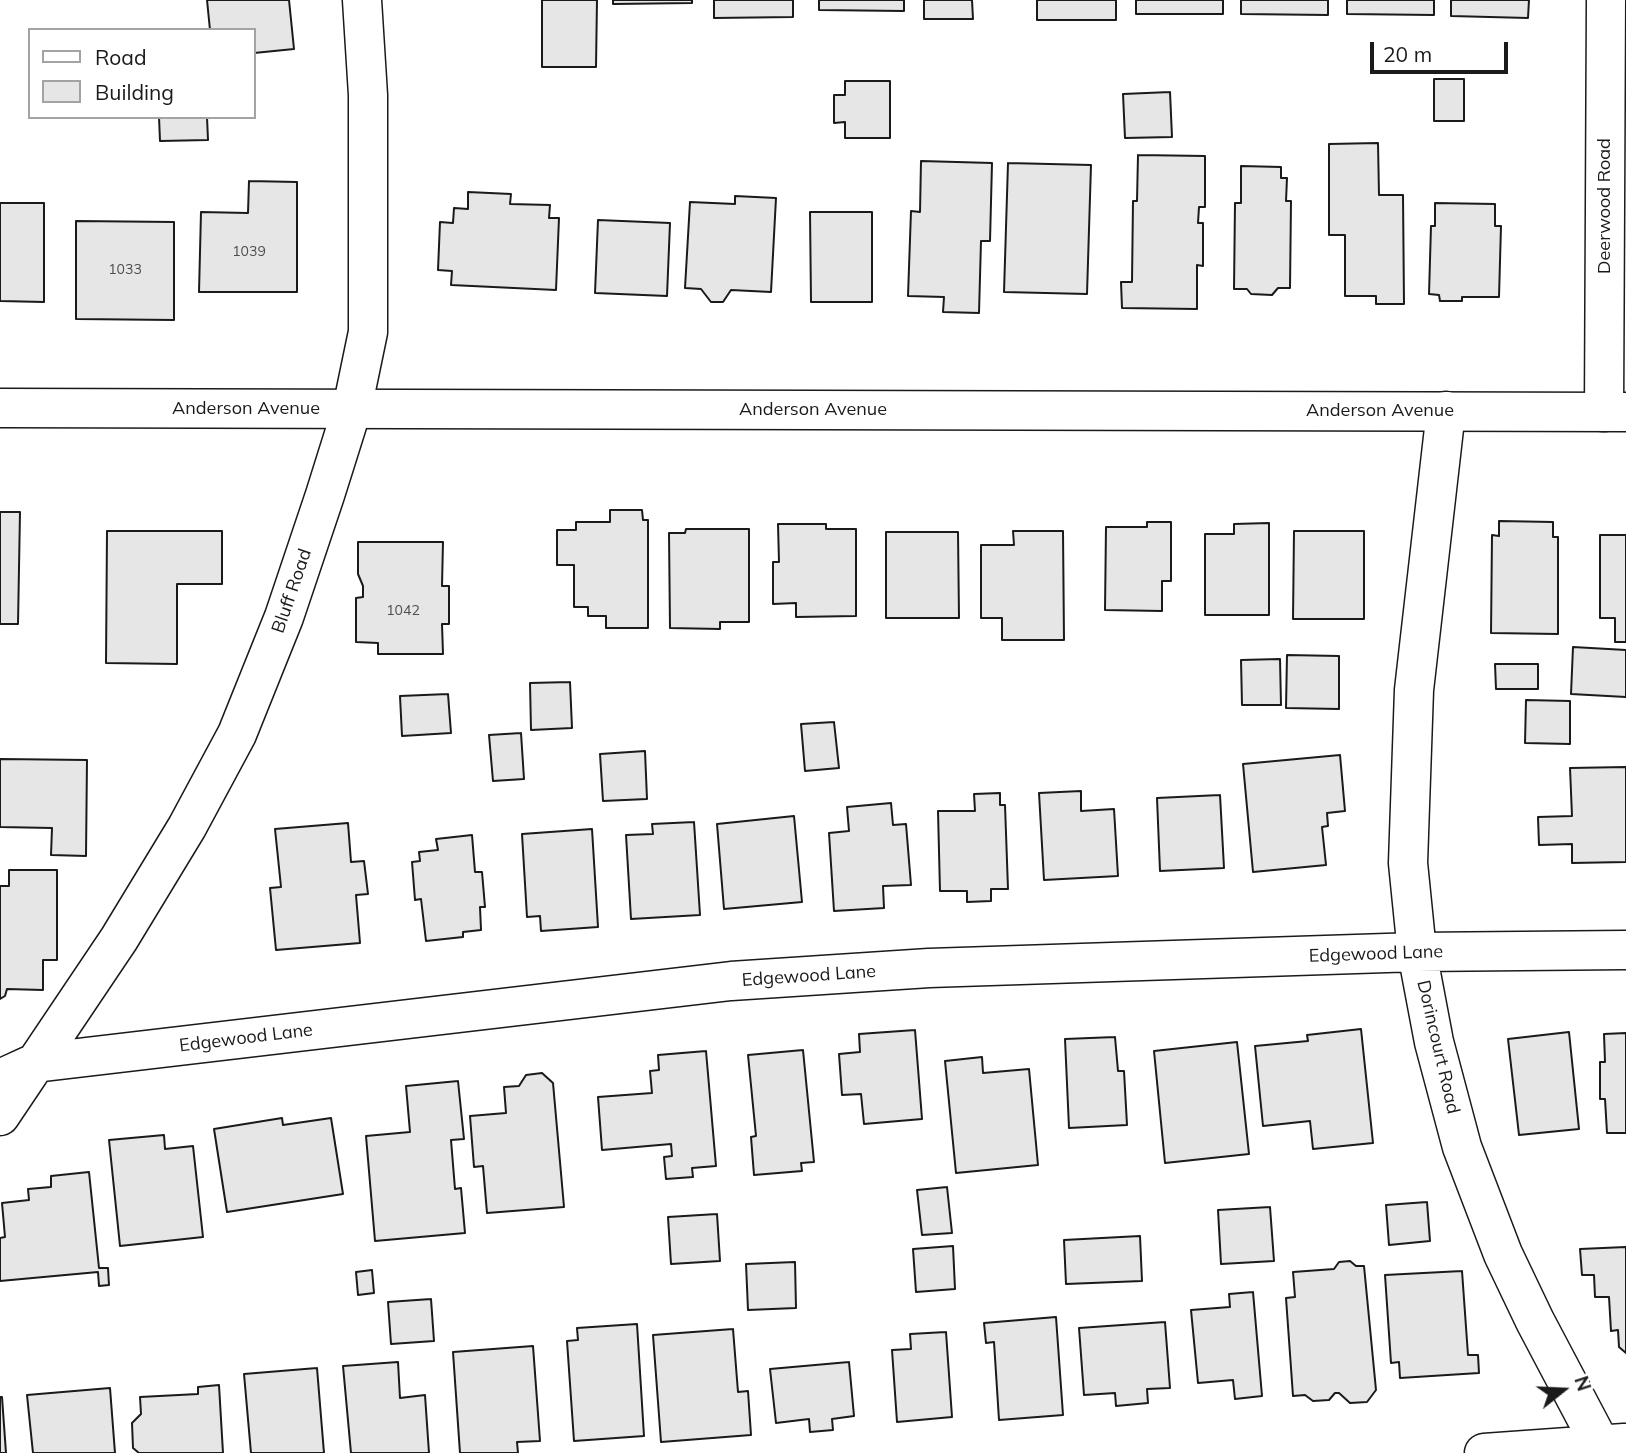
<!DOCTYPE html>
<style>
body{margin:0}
#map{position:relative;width:1626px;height:1453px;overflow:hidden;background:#fff;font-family:Mulish,sans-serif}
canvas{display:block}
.legend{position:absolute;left:28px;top:28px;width:228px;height:91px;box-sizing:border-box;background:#fff;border:2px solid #a3a3a3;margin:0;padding:9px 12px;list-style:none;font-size:21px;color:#1a1a1a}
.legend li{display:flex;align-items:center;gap:14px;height:35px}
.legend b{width:35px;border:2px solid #a3a3a3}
.north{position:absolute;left:1528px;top:1355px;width:70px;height:70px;-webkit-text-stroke:5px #fff;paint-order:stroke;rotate:72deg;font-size:19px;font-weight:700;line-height:28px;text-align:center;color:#1a1a1a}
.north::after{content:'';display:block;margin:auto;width:24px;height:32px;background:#1a1a1a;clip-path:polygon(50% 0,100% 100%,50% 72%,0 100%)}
.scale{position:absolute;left:1370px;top:42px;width:138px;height:32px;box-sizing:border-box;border:4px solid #1a1a1a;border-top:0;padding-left:9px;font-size:21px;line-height:24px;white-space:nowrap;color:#1a1a1a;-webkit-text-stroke:5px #fff;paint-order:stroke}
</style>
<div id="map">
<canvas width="1626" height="1453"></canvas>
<ul class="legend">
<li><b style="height:9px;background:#fff"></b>Road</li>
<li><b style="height:19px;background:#e6e6e6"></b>Building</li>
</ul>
<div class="north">N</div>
<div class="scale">20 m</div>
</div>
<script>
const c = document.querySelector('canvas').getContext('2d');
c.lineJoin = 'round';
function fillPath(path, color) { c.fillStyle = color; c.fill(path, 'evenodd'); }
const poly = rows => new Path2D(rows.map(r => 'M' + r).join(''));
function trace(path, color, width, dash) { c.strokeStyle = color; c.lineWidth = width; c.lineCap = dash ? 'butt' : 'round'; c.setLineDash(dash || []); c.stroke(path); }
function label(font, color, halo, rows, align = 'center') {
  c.font = font + ' Mulish,sans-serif'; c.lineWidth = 5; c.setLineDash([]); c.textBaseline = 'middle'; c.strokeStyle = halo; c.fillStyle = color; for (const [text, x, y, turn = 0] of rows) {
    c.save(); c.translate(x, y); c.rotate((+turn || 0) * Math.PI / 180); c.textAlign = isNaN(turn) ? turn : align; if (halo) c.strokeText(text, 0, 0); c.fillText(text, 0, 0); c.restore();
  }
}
const building = poly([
 [207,0,289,0,294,49,254,53,254,30,210,30,207,0],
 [542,0,597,0,596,67,542,67,542,0],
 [613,0,692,0,692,3,613,4,613,0],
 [714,0,793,0,793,17,714,18,714,0],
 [819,0,904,0,904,11,819,10,819,0],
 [924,0,972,0,973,19,924,19,924,0],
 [1037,0,1116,0,1116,20,1037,20,1037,0],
 [1136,0,1223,0,1223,14,1136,14,1136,0],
 [1241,0,1328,0,1328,15,1241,14,1241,0],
 [1347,0,1434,0,1434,15,1347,14,1347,0],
 [1451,0,1529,0,1528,18,1451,16,1451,0],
 [1434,79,1464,79,1464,121,1434,121,1434,79],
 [845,81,890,81,890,138,845,138,845,122,834,123,834,95,845,95,845,81],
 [1170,92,1172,137,1125,138,1123,94,1170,92],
 [159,117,207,117,208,140,160,141,159,117],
 [1378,143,1379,195,1403,195,1404,304,1376,304,1376,296,1345,296,1345,235,1329,235,1329,144,1378,143],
 [1138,155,1205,156,1205,207,1199,207,1198,223,1203,223,1203,266,1197,265,1197,309,1122,308,1121,282,1132,282,1133,201,1137,201,1138,155],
 [921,161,992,163,990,241,981,241,979,313,943,312,944,297,908,296,911,211,920,212,921,161],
 [1008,163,1091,165,1087,294,1004,292,1008,163],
 [1241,166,1281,167,1281,178,1287,178,1286,201,1291,201,1290,288,1278,288,1272,295,1251,294,1247,289,1234,289,1235,203,1241,203,1241,166],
 [249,181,297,182,297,292,199,292,201,212,248,213,249,181],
 [468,192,511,194,510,204,550,205,549,218,559,218,556,290,451,285,452,271,438,270,440,222,453,223,454,208,468,209,468,192],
 [735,196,776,198,771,292,731,290,723,302,711,302,701,289,685,288,690,202,735,204,735,196],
 [0,203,44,203,44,302,0,301,0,203],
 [1435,203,1495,204,1495,226,1501,226,1499,297,1462,297,1462,301,1440,301,1439,295,1429,294,1431,226,1435,226,1435,203],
 [810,212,872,212,872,302,811,302,810,212],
 [598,220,670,223,667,296,595,293,598,220],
 [76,221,174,222,174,320,76,319,76,221],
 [610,510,642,510,643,520,648,520,648,628,606,628,606,616,588,616,588,607,574,607,574,565,557,565,557,530,576,530,576,522,610,522,610,510],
 [0,512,20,512,18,624,0,624,0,512],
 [1499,521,1553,522,1553,537,1558,537,1558,634,1491,633,1492,535,1499,536,1499,521],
 [1147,522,1171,522,1171,581,1162,581,1162,611,1105,610,1106,527,1147,527,1147,522],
 [1269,523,1269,615,1205,615,1205,534,1234,534,1234,524,1269,523],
 [778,524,826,524,826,529,856,529,856,616,796,617,796,603,773,604,773,562,779,562,778,524],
 [686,529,749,529,749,622,720,622,720,629,670,628,669,533,685,533,686,529],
 [107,531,222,531,222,584,177,584,177,664,106,663,107,531],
 [1013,531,1063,531,1064,640,1002,640,1002,618,981,618,981,545,1014,545,1013,531],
 [1294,531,1364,531,1364,619,1293,619,1294,531],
 [886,532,958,532,959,618,886,618,886,532],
 [1600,535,1626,535,1626,642,1615,642,1615,618,1600,618,1600,535],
 [358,542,443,542,442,586,449,586,449,624,442,624,443,654,378,654,378,643,356,642,356,598,363,597,363,586,358,574,358,542],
 [1573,647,1626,650,1626,697,1571,694,1573,647],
 [1287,655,1339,656,1339,709,1286,708,1287,655],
 [1280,659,1281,705,1242,705,1241,660,1280,659],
 [1495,664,1538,664,1538,689,1496,689,1495,664],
 [570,682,572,728,531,730,530,683,570,682],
 [448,694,451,733,402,736,400,696,448,694],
 [1526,700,1570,701,1570,744,1525,743,1526,700],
 [834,722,839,768,805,771,801,724,834,722],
 [521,733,524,779,493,781,489,735,521,733],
 [645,751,647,799,603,801,600,754,645,751],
 [1340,755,1345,811,1327,813,1328,826,1322,827,1326,865,1253,872,1243,764,1340,755],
 [0,759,87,760,86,856,51,855,52,828,0,827,0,759],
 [1626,767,1626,862,1572,863,1572,844,1539,845,1538,817,1572,816,1570,768,1626,767],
 [1081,791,1081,811,1114,809,1118,876,1044,880,1039,793,1081,791],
 [1000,793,1000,805,1005,805,1008,889,991,889,991,901,967,902,967,891,940,891,938,811,975,811,974,794,1000,793],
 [1220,795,1224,868,1160,871,1157,798,1220,795],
 [891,803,893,825,906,824,911,885,883,886,884,908,834,911,829,833,849,831,847,807,891,803],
 [794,816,802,902,724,909,717,824,794,816],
 [694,822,700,915,631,919,626,835,653,834,652,824,694,822],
 [348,823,351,862,364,861,368,894,356,895,360,943,276,950,270,888,281,887,275,829,348,823],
 [592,829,598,927,541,931,540,916,527,917,522,834,592,829],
 [472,835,475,872,482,872,485,907,480,907,481,930,463,932,463,937,426,941,421,899,415,900,412,862,420,861,419,852,438,850,436,839,472,835],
 [9,870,57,870,57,960,43,960,43,990,7,989,5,996,0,999,0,886,9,886,9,870],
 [1361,1029,1373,1143,1313,1149,1310,1121,1263,1126,1255,1046,1308,1041,1307,1035,1361,1029],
 [915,1030,922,1119,864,1124,861,1094,842,1095,839,1054,860,1052,859,1034,915,1030],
 [1569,1032,1579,1129,1519,1135,1508,1039,1569,1032],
 [1626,1033,1626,1133,1607,1133,1605,1099,1600,1099,1600,1062,1605,1062,1604,1034,1626,1033],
 [1115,1037,1118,1071,1124,1071,1127,1125,1069,1128,1065,1039,1115,1037],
 [1237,1042,1249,1154,1165,1163,1154,1051,1237,1042],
 [803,1050,814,1162,801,1163,802,1171,754,1175,751,1137,756,1136,748,1055,803,1050],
 [706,1051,716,1166,692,1168,693,1177,666,1179,664,1157,672,1156,671,1144,602,1150,598,1097,652,1093,650,1071,659,1070,658,1055,706,1051],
 [982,1057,983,1073,1029,1069,1038,1165,956,1173,945,1061,982,1057],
 [542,1073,553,1083,564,1207,487,1213,483,1166,474,1167,470,1116,506,1113,504,1087,519,1086,526,1075,542,1073],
 [458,1081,464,1139,451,1140,455,1189,461,1188,465,1233,375,1241,366,1136,410,1132,406,1086,458,1081],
 [282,1118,283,1125,331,1118,343,1194,227,1212,214,1129,282,1118],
 [164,1135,165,1149,193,1146,203,1237,120,1246,109,1140,164,1135],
 [89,1172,99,1268,108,1268,109,1285,99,1286,98,1272,0,1281,0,1238,5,1237,2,1203,29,1200,28,1189,51,1187,51,1176,89,1172],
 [947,1187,952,1233,922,1235,917,1190,947,1187],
 [1427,1202,1430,1241,1389,1245,1386,1205,1427,1202],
 [1270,1207,1274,1261,1221,1264,1218,1210,1270,1207],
 [717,1214,720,1261,671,1264,668,1217,717,1214],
 [1140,1236,1142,1281,1066,1284,1064,1240,1140,1236],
 [953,1246,955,1289,916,1292,913,1249,953,1246],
 [1626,1247,1626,1353,1619,1347,1618,1330,1611,1331,1609,1297,1595,1297,1594,1275,1582,1275,1580,1249,1626,1247],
 [1350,1261,1356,1266,1364,1266,1376,1390,1367,1402,1350,1403,1339,1393,1335,1393,1329,1400,1313,1401,1305,1395,1293,1396,1286,1298,1295,1297,1293,1272,1334,1269,1339,1262,1350,1261],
 [795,1262,796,1308,748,1310,746,1264,795,1262],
 [372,1270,374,1293,358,1295,356,1272,372,1270],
 [1462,1271,1468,1355,1478,1355,1479,1373,1400,1378,1399,1362,1391,1363,1385,1275,1462,1271],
 [1253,1292,1262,1396,1235,1399,1233,1380,1198,1383,1191,1310,1230,1307,1229,1294,1253,1292],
 [431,1299,434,1341,391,1344,388,1302,431,1299],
 [1056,1317,1063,1415,999,1420,994,1342,986,1343,984,1323,1056,1317],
 [1165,1322,1170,1388,1147,1389,1148,1403,1116,1406,1115,1393,1084,1395,1079,1328,1165,1322],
 [637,1324,644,1436,574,1441,567,1341,578,1340,577,1328,637,1324],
 [733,1329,738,1392,748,1391,751,1435,661,1442,653,1335,733,1329],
 [946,1332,952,1417,897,1422,892,1350,911,1349,910,1334,946,1332],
 [533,1346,540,1441,517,1442,518,1453,460,1453,453,1352,533,1346],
 [398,1362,400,1398,425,1395,429,1453,351,1453,343,1366,398,1362],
 [849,1362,854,1416,832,1419,833,1430,810,1432,809,1419,776,1423,770,1369,849,1362],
 [317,1368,324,1453,251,1453,244,1374,317,1368],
 [219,1385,223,1453,139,1453,133,1448,132,1423,141,1414,140,1397,198,1394,198,1387,219,1385],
 [110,1388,115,1453,33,1453,27,1395,110,1388],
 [0,1397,2,1397,6,1453,0,1453,0,1397]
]);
fillPath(building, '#e6e6e6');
trace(building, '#1a1a1a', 2);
const street = poly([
 [1446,411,1414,690,1408,863,1417,952,1434,1042,1462,1147,1503,1254,1535,1321,1600,1444],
 [1604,412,1606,0],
 [0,1079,35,1063,731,981,929,968,1417,952,1626,950],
 [0,1116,119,939,187,827,237,734,284,617,325,495,352,409,368,332,368,95,362,0],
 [1484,1453,1624,1443]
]);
const secondary = poly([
 [0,408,1626,412]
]);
trace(street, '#1a1a1a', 41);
trace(secondary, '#1a1a1a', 41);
trace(street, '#fff', 38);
trace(secondary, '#fff', 38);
label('14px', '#4d4d4d', null, [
 ["1039",249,252],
 ["1033",125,270],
 ["1042",403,611]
]);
label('18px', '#1a1a1a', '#fff', [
 ["Deerwood Road",1605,206,-90],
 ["Anderson Avenue",246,409],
 ["Anderson Avenue",813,410],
 ["Anderson Avenue",1380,411],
 ["Bluff Road",292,591,-71],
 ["Edgewood Lane",1376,954,-2],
 ["Edgewood Lane",809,976,-4],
 ["Edgewood Lane",246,1038,-7],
 ["Dorincourt Road",1438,1047,77]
]);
</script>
